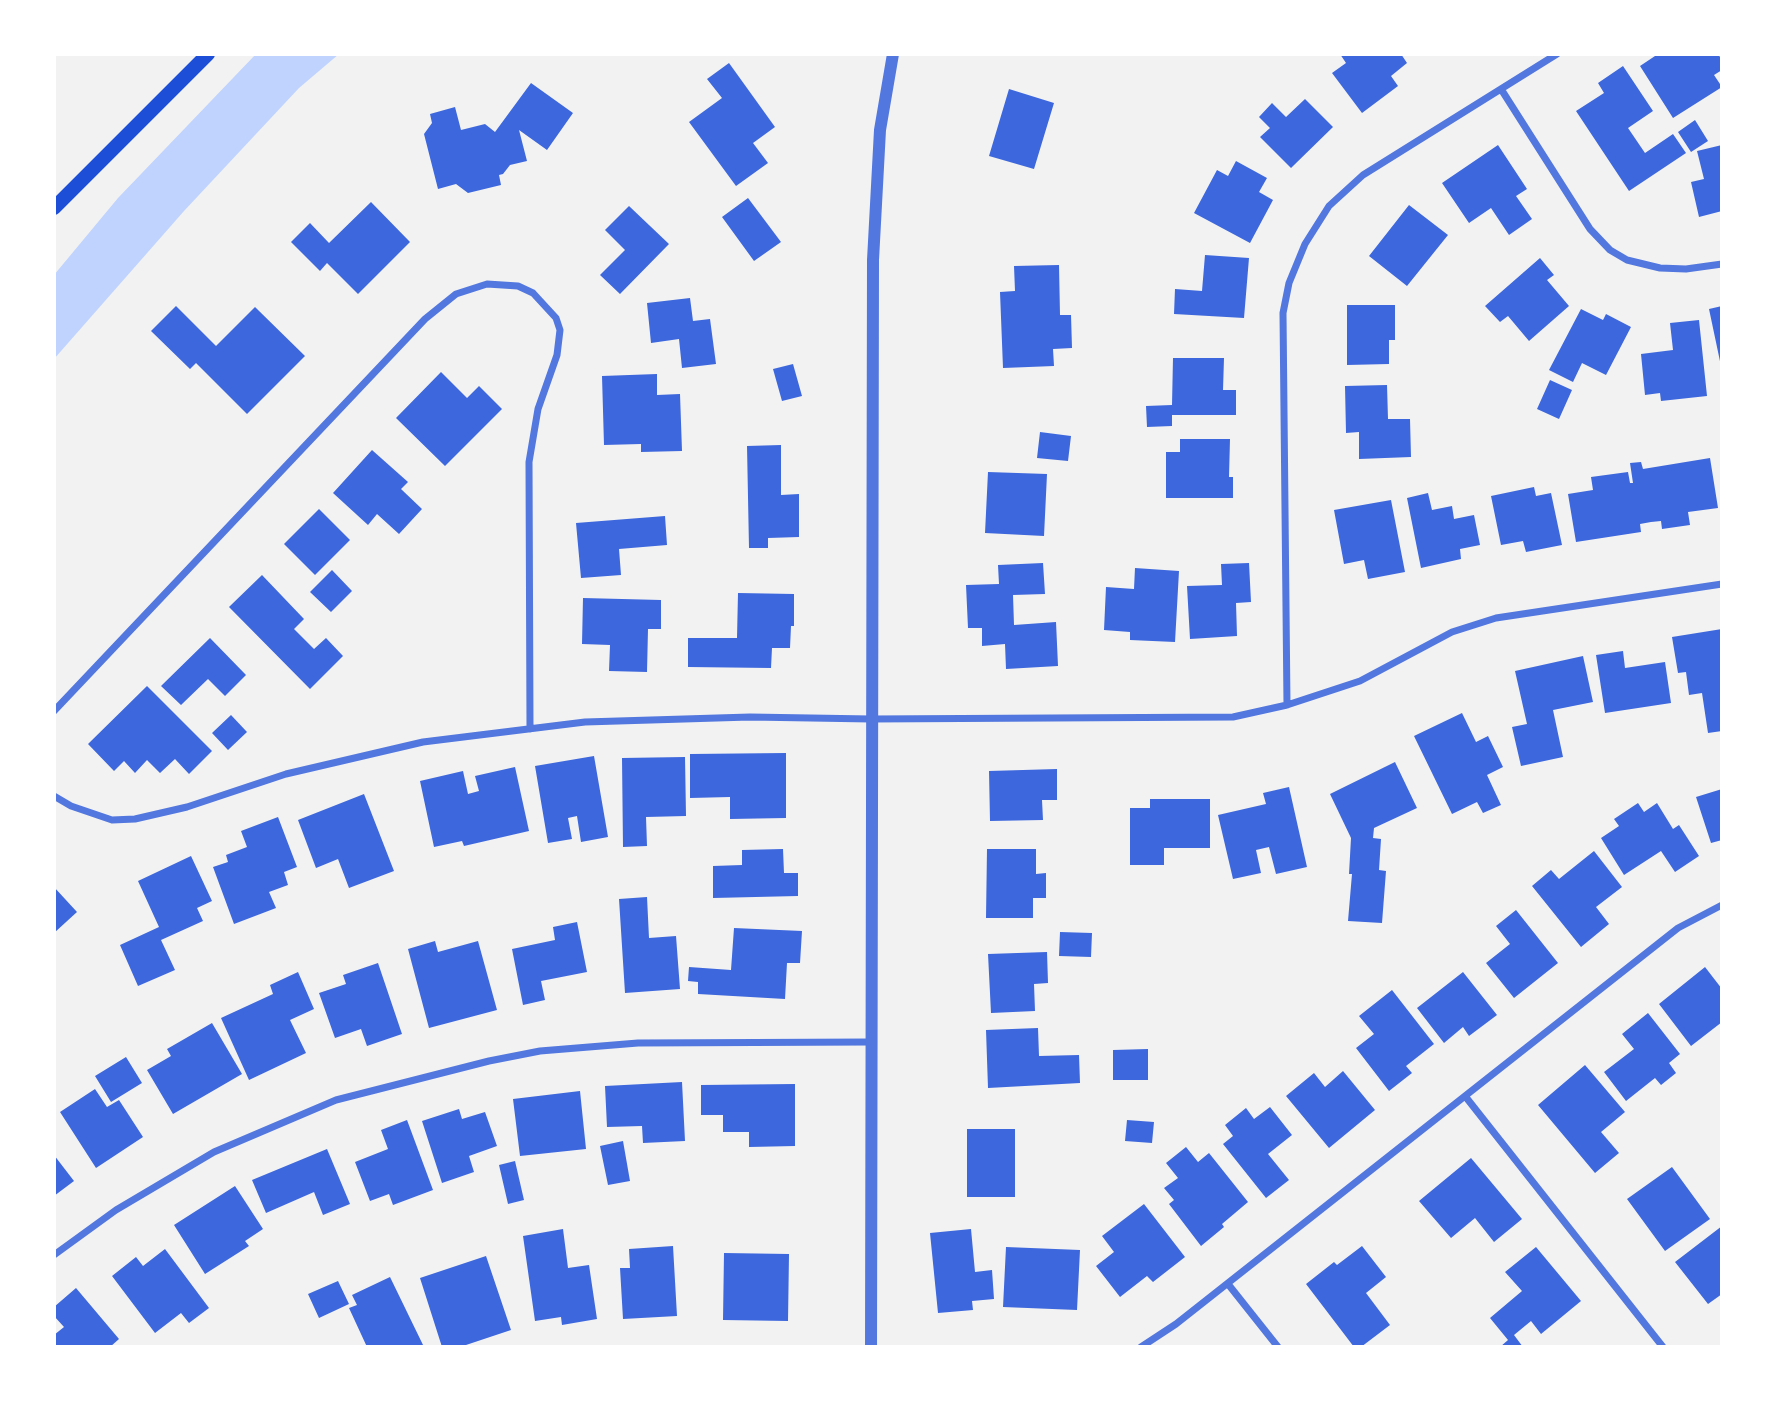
<!DOCTYPE html>
<style>
body{margin:0}
#map{position:relative;width:1776px;height:1401px;overflow:hidden;background:#f2f2f2;font-family:"DejaVu Sans",sans-serif}
canvas{display:block}
.frame{position:absolute;inset:0;border:56px solid #fff;pointer-events:none}
</style>
<div id="map">
<canvas width="1776" height="1401"></canvas>
<div class="frame"></div>
</div>
<script>
const c = document.querySelector('canvas').getContext('2d');
c.lineJoin = 'round';
function fillPath(path, color) { c.fillStyle = color; c.fill(path, 'evenodd'); }
const poly = rows => new Path2D(rows.map(r => 'M' + r).join(''));
function trace(path, color, width, dash) { c.strokeStyle = color; c.lineWidth = width; c.lineCap = dash ? 'butt' : 'round'; c.setLineDash(dash || []); c.stroke(path); }
fillPath(poly([
 [256,54,339,54,299,88,184,211,54,359,54,275,118,198]
]), '#bfd3fe');
fillPath(poly([
 [1340,54,1401,54,1407,63,1391,76,1398,86,1362,113,1332,73,1346,63],
 [1658,54,1718,54,1722,60,1722,70,1714,75,1722,87,1673,118,1640,66],
 [729,63,775,127,753,143,768,163,736,186,689,122,722,98,707,79],
 [1623,66,1653,111,1628,128,1645,153,1673,134,1686,153,1629,191,1576,111,1604,93,1598,83],
 [531,83,573,113,547,150,519,130,527,161,510,165,503,174,499,175,501,185,468,193,456,184,438,189,424,134,432,123,430,114,455,107,461,130,485,124,495,132],
 [1009,89,1054,103,1034,169,989,156],
 [1305,99,1333,127,1291,168,1260,137,1270,128,1259,117,1272,103,1286,117],
 [1695,120,1708,141,1691,152,1678,132],
 [1498,145,1527,189,1516,196,1532,219,1509,235,1491,208,1469,223,1442,183],
 [1722,145,1722,211,1699,217,1691,182,1704,179,1697,151],
 [1236,161,1267,178,1259,192,1273,200,1250,243,1194,213,1217,170,1228,176],
 [748,198,781,242,754,261,722,217],
 [371,202,410,242,358,294,327,263,320,271,291,242,310,223,329,243],
 [1409,205,1448,235,1407,286,1369,256],
 [629,206,669,244,620,294,600,275,625,250,605,230],
 [1205,255,1249,258,1244,318,1174,314,1175,289,1202,291],
 [1540,258,1554,275,1547,280,1569,306,1529,341,1508,316,1500,322,1485,306],
 [1059,265,1060,315,1071,315,1072,348,1053,349,1054,366,1003,368,1000,292,1015,291,1014,266],
 [690,298,693,321,710,319,716,364,682,368,679,339,651,343,647,303],
 [1347,305,1395,305,1395,340,1389,340,1389,364,1347,365],
 [176,306,216,346,255,307,305,356,247,414,196,363,190,369,151,331],
 [1722,306,1722,366,1721,366,1709,309],
 [1581,309,1603,320,1606,314,1631,327,1606,375,1582,363,1573,382,1549,370],
 [1699,320,1707,396,1661,401,1660,393,1645,395,1641,354,1673,350,1670,323],
 [1173,358,1224,358,1223,390,1236,390,1236,415,1172,415,1172,426,1147,427,1146,406,1172,405],
 [793,364,802,396,782,401,773,369],
 [441,372,467,398,479,386,502,409,445,466,396,418],
 [657,374,657,395,680,394,682,451,641,452,641,444,604,445,602,376],
 [1550,380,1572,390,1559,419,1537,409],
 [1387,385,1388,419,1410,419,1411,457,1359,459,1359,432,1346,433,1345,386],
 [1040,432,1071,436,1068,461,1037,458],
 [1180,439,1230,439,1229,477,1233,477,1233,498,1166,498,1166,452,1180,452],
 [781,445,781,495,799,494,799,537,768,538,768,548,749,548,747,446],
 [372,450,408,482,401,489,422,509,399,534,377,514,368,525,333,493],
 [1710,458,1718,508,1688,512,1690,525,1662,529,1661,521,1651,522,1640,524,1641,532,1576,542,1568,494,1593,490,1591,477,1628,472,1630,483,1633,483,1630,463,1641,462,1643,469],
 [988,472,1047,474,1044,536,985,533],
 [1534,487,1536,496,1551,493,1562,545,1526,552,1523,541,1501,545,1491,496],
 [1428,493,1432,510,1452,506,1454,519,1474,515,1480,545,1460,549,1461,559,1421,568,1407,498],
 [1391,500,1405,572,1368,579,1364,560,1344,564,1334,510],
 [319,509,350,540,315,575,284,544],
 [665,516,667,545,619,549,621,575,581,578,576,523],
 [1043,563,1045,594,1013,595,1014,625,1056,622,1058,666,1006,669,1005,644,982,646,982,628,968,628,966,585,999,584,998,565],
 [1249,563,1251,602,1236,603,1237,636,1190,639,1187,586,1222,585,1221,564],
 [1135,568,1179,571,1175,642,1130,640,1130,632,1104,630,1106,587,1134,589],
 [332,570,352,591,331,612,310,592],
 [262,575,304,619,294,629,314,649,326,638,343,656,310,689,229,607],
 [738,593,794,594,794,626,791,626,790,648,772,648,771,668,688,667,688,638,737,638],
 [583,598,661,600,661,629,648,629,647,672,609,671,610,645,582,644],
 [1722,629,1722,731,1708,733,1702,693,1689,695,1686,672,1678,673,1672,637],
 [210,638,246,675,225,696,208,679,181,705,161,686],
 [1623,651,1625,668,1665,662,1671,703,1605,713,1596,655],
 [1583,656,1593,702,1553,710,1563,757,1521,766,1512,727,1527,724,1515,671],
 [147,686,212,751,189,774,175,759,160,773,147,760,135,773,124,761,114,771,88,744],
 [1462,713,1476,742,1488,736,1503,767,1487,775,1501,805,1483,813,1477,802,1452,814,1414,736],
 [231,715,247,732,228,750,212,733],
 [786,753,786,818,730,819,730,797,690,798,690,754],
 [594,756,608,837,581,842,577,816,568,818,572,839,548,843,535,766],
 [685,757,686,816,646,817,647,846,623,847,622,758],
 [1395,762,1417,808,1374,828,1373,838,1381,839,1379,870,1386,871,1382,923,1348,921,1352,874,1349,874,1351,838,1330,794],
 [515,767,529,831,464,846,462,841,434,847,420,781,463,771,468,794,479,791,475,776],
 [1057,769,1057,800,1042,800,1043,820,990,821,989,771],
 [1289,787,1307,867,1276,874,1269,847,1256,850,1261,873,1233,879,1218,815,1266,804,1263,793],
 [1722,789,1722,840,1711,843,1696,797],
 [364,794,394,871,349,888,338,859,316,868,298,820],
 [1150,799,1210,799,1210,848,1164,848,1164,865,1130,865,1130,808,1150,808],
 [1638,803,1644,812,1657,803,1673,829,1679,825,1699,856,1675,872,1661,851,1624,875,1601,838,1619,826,1614,819],
 [278,817,297,867,284,872,288,885,269,892,276,908,234,924,213,867,228,862,226,855,247,847,241,831],
 [783,849,784,873,798,873,798,896,713,898,713,866,742,865,742,850],
 [987,849,1036,849,1036,874,1046,873,1046,898,1033,898,1033,918,986,918],
 [1594,851,1622,887,1596,907,1609,924,1581,947,1532,886,1551,870,1559,879],
 [191,856,212,901,197,908,203,921,161,940,175,970,138,986,120,945,159,927,138,881],
 [54,887,77,912,54,933],
 [647,897,649,938,676,936,680,989,625,993,619,899],
 [1516,910,1558,963,1514,998,1486,963,1510,944,1496,926],
 [577,922,587,972,541,981,545,1000,523,1005,512,949,555,940,553,927],
 [734,928,802,931,800,963,787,963,785,999,698,994,698,982,688,981,689,967,731,970],
 [1060,932,1092,933,1091,957,1059,956],
 [435,941,438,952,478,941,497,1010,429,1028,408,949],
 [1047,952,1048,983,1034,984,1035,1011,991,1013,988,954],
 [378,963,402,1034,367,1046,361,1029,335,1038,319,993,346,984,343,975],
 [1705,967,1722,989,1722,1022,1691,1046,1659,1004],
 [298,972,314,1009,290,1020,306,1053,249,1080,221,1018,273,994,270,985],
 [1463,972,1497,1015,1469,1036,1463,1027,1444,1043,1417,1008],
 [1392,990,1434,1044,1406,1066,1412,1073,1389,1091,1356,1048,1374,1034,1359,1016],
 [1648,1013,1680,1054,1669,1063,1676,1073,1661,1085,1655,1078,1626,1101,1604,1072,1634,1049,1622,1034],
 [212,1023,242,1074,173,1114,147,1070,171,1056,167,1049],
 [1038,1028,1039,1056,1079,1055,1080,1083,988,1088,986,1030],
 [1148,1049,1148,1080,1113,1080,1113,1050],
 [126,1057,142,1083,111,1102,95,1076],
 [1585,1065,1625,1112,1601,1132,1619,1153,1595,1173,1538,1105],
 [1343,1071,1375,1110,1329,1148,1286,1096,1314,1073,1325,1087],
 [682,1082,685,1141,643,1143,642,1126,607,1127,605,1086],
 [795,1084,795,1146,749,1147,749,1132,723,1132,723,1115,701,1115,701,1085],
 [95,1089,107,1107,119,1100,143,1137,96,1168,60,1112],
 [580,1091,586,1149,520,1156,513,1099],
 [1270,1107,1292,1135,1268,1154,1289,1180,1266,1198,1223,1144,1233,1136,1225,1125,1246,1108,1254,1119],
 [459,1109,462,1119,485,1112,497,1146,469,1156,474,1172,442,1183,422,1121],
 [407,1120,433,1190,393,1205,389,1194,370,1201,355,1162,388,1149,381,1130],
 [1127,1120,1154,1122,1152,1143,1125,1141],
 [967,1129,1015,1129,1015,1197,967,1197],
 [623,1141,630,1181,608,1185,600,1146],
 [1186,1147,1198,1162,1209,1153,1248,1202,1222,1224,1224,1227,1201,1246,1169,1204,1174,1200,1164,1188,1178,1178,1166,1163],
 [327,1149,350,1204,323,1215,314,1192,266,1213,252,1180],
 [54,1155,74,1181,54,1196],
 [1471,1158,1522,1219,1494,1242,1475,1218,1451,1238,1419,1201],
 [515,1161,524,1200,508,1204,499,1165],
 [1672,1167,1710,1219,1665,1251,1627,1199],
 [235,1186,263,1229,245,1241,249,1246,205,1274,174,1225],
 [1144,1204,1185,1257,1153,1282,1147,1276,1120,1297,1096,1266,1114,1252,1102,1236],
 [1722,1226,1722,1294,1708,1304,1675,1262],
 [563,1229,568,1268,589,1265,597,1319,562,1325,561,1317,535,1321,523,1236],
 [971,1229,975,1272,992,1270,994,1299,972,1301,973,1310,938,1313,930,1233],
 [673,1246,677,1316,623,1319,620,1268,630,1268,629,1249],
 [1362,1246,1386,1277,1366,1293,1390,1325,1361,1347,1354,1347,1306,1284,1334,1262,1337,1265],
 [1006,1247,1080,1250,1077,1310,1003,1307],
 [1536,1247,1581,1301,1541,1334,1531,1321,1514,1335,1523,1347,1500,1347,1508,1340,1490,1318,1522,1291,1505,1272],
 [165,1249,209,1308,189,1323,181,1313,155,1333,112,1276,136,1257,143,1266],
 [724,1253,789,1254,788,1321,723,1320],
 [486,1256,511,1330,460,1347,442,1347,420,1278],
 [390,1277,424,1347,367,1347,349,1308,357,1305,352,1295],
 [338,1281,349,1304,319,1318,308,1294],
 [76,1288,119,1339,110,1347,54,1347,54,1335,64,1327,54,1316,54,1307]
]), '#3d67dc');
trace(poly([
 [1501,89,1590,229,1610,250,1627,260,1660,268,1686,269,1722,264],
 [1287,705,1283,313,1289,283,1305,244,1329,206,1363,175,1557,54],
 [54,711,425,319,456,294,487,284,518,286,533,293,556,318,560,330,557,355,538,409,529,462,530,729],
 [54,796,71,806,112,820,135,819,187,807,286,774,423,742,585,722,750,717,871,719,1233,717,1287,705,1360,681,1452,632,1496,618,1722,584],
 [1465,1096,1663,1347],
 [54,1255,116,1210,214,1152,336,1100,489,1061,540,1051,638,1043,870,1042],
 [1228,1284,1278,1347],
 [1141,1347,1176,1324,1678,928,1722,905]
]), '#5277de', 7);
trace(poly([
 [871,1347,873,260,880,130,893,54]
]), '#5277de', 12);
trace(poly([
 [54,208,208,54]
]), '#1d4ed8', 14);
</script>
